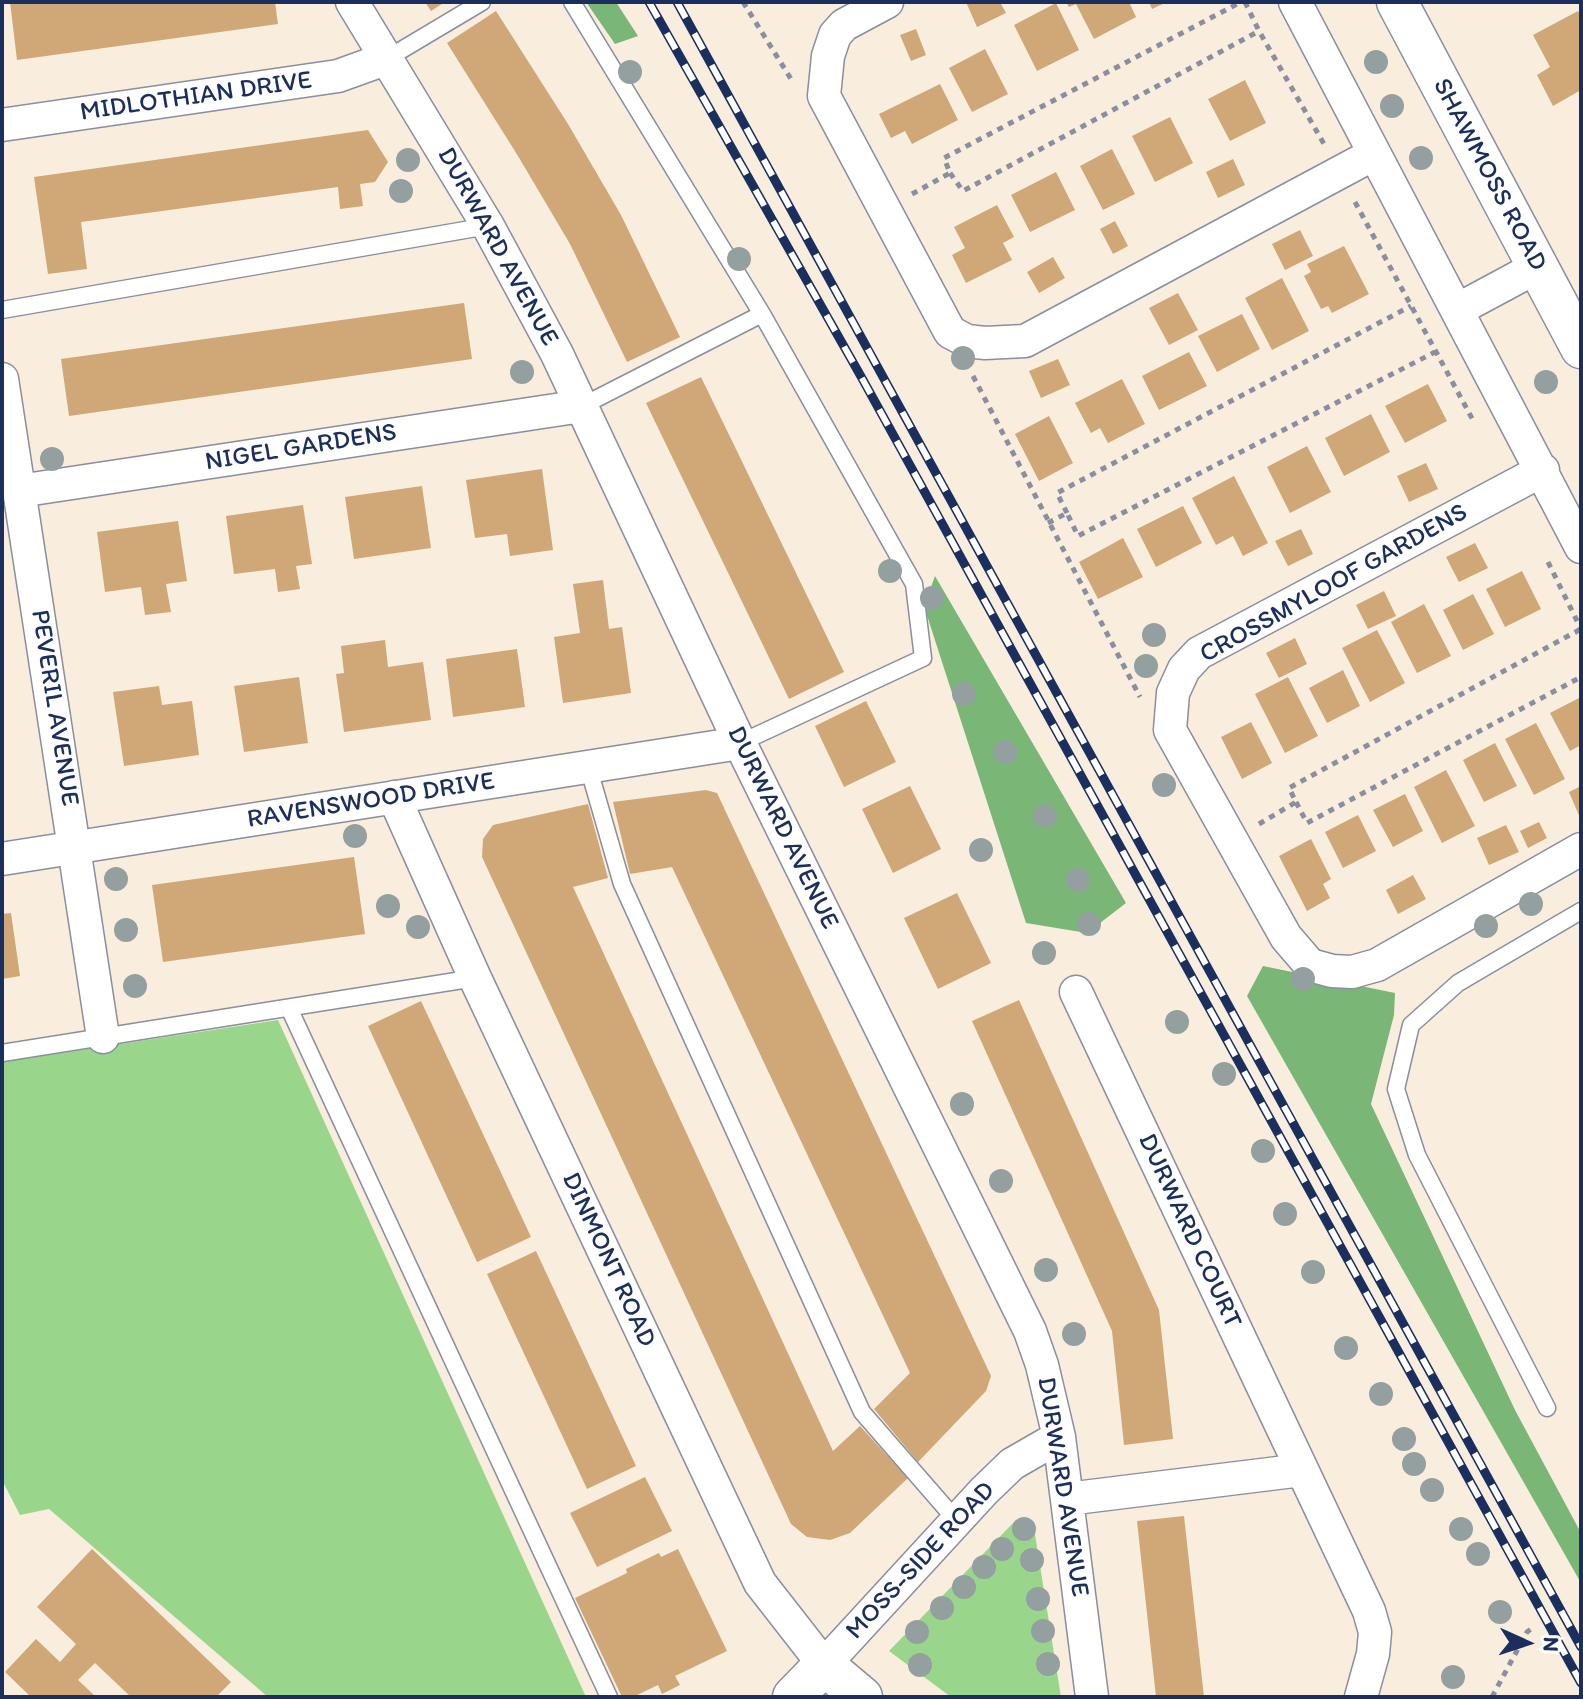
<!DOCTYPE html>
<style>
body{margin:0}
#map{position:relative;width:1583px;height:1699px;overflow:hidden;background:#f9edde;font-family:Itim,sans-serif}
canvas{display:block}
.frame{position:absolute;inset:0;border:4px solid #1b2f5e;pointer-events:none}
.north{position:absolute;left:1487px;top:1603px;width:80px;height:80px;-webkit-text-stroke:6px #fff;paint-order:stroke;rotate:93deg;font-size:22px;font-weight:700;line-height:32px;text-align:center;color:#1b2f5e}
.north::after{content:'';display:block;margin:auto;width:28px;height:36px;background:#1b2f5e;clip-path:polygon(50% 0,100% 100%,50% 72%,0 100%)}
</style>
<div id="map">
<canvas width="1583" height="1699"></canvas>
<div class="frame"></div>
<div class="north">N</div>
</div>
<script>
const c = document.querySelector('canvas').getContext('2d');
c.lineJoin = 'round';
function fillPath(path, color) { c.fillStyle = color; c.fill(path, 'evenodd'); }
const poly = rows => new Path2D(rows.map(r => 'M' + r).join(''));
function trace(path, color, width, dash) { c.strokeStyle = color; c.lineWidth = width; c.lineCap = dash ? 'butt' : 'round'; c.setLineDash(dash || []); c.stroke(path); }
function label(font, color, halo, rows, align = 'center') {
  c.font = font + ' Itim,sans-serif'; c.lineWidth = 7; c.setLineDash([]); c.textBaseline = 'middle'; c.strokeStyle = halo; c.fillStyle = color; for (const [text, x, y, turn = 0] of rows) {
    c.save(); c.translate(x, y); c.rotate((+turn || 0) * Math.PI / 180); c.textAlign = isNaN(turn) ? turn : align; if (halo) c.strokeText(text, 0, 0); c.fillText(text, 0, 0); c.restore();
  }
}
fillPath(poly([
 [278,1020,586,1697,268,1697,49,1509,20,1515,2,1480,2,1062],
 [1016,1520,1033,1522,1061,1697,951,1697,889,1651]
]), '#99d68b');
fillPath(poly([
 [586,2,616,2,638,36,615,44],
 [935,576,1126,903,1087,933,1026,923,924,606],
 [1263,966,1395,993,1394,1015,1371,1104,1515,1410,1581,1533,1581,1583,1247,996]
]), '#7ab777');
fillPath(poly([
 [10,2,275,2,278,24,17,60],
 [425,2,445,2,431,11],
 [966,2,1000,2,1006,13,977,27],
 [1066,2,1129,2,1136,17,1094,39,1076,4,1069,7],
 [1149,2,1167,2,1152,9],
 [1056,3,1079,50,1037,71,1014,25],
 [496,11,568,124,621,215,680,337,627,362,570,244,518,156,447,43],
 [1578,11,1581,17,1581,90,1553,106,1537,75,1550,67,1533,35],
 [916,29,926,55,911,61,900,35],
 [985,49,1008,94,972,112,949,68],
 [1245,80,1266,123,1230,141,1208,99],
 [940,84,958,120,912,144,905,131,891,138,879,114],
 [1170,117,1193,163,1155,182,1132,136],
 [368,130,388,162,375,182,360,184,363,206,340,209,338,187,81,222,87,269,48,274,34,177],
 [1112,149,1135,194,1103,210,1080,166],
 [1233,159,1245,185,1218,198,1206,172],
 [1056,172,1075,210,1030,232,1011,195],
 [997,205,1014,237,1003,243,1012,260,966,283,952,255,965,248,954,227],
 [1115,221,1128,246,1113,254,1100,229],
 [1300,230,1313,256,1285,270,1272,244],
 [1344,246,1369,294,1332,313,1328,306,1321,309,1304,276,1311,272,1307,264],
 [1053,257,1065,278,1039,293,1027,272],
 [1282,278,1309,331,1272,350,1245,298],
 [1178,293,1198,330,1169,345,1149,308],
 [464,303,472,359,69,416,61,359],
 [1242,314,1260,349,1217,372,1198,336],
 [1189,352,1207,386,1159,410,1142,376],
 [1058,359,1070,385,1041,398,1029,371],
 [701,377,844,672,789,699,646,403],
 [1122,379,1145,424,1108,443,1100,428,1091,433,1075,403],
 [1428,384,1447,421,1405,443,1385,406],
 [1371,414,1390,452,1344,476,1325,438],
 [1049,416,1073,463,1039,481,1015,434],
 [1307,446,1331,492,1290,513,1267,467],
 [1426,463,1438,489,1409,502,1397,476],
 [542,469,553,550,510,556,507,534,475,538,466,480],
 [1234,476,1268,543,1243,556,1233,536,1216,545,1192,498],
 [422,486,431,548,354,559,345,497],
 [303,505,312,564,296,566,300,589,278,592,275,569,234,574,226,516],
 [1183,506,1202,543,1156,567,1137,529],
 [178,521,187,581,166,584,171,612,145,615,141,587,105,592,97,532],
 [1301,529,1313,554,1288,566,1275,541],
 [1123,538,1143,577,1098,599,1079,562],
 [1475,543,1488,568,1459,582,1446,557],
 [1522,571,1541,609,1505,627,1486,589],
 [603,580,609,629,622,627,631,693,563,703,554,637,580,633,573,584],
 [1384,591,1396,616,1368,629,1356,605],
 [1473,594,1494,634,1463,650,1443,610],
 [1424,604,1451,656,1417,673,1391,622],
 [1377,630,1405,683,1370,702,1342,648],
 [1295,638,1307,664,1279,678,1266,653],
 [385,640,388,667,423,662,431,720,344,732,336,674,344,673,341,646],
 [517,649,525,707,453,717,446,659],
 [1343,670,1360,706,1327,723,1309,688],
 [299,677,308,743,244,752,234,686],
 [1288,677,1318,736,1285,753,1255,694],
 [159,686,162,705,192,701,199,755,124,766,113,692],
 [1581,697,1581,745,1570,751,1550,713],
 [866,701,896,762,844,787,815,726],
 [1251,722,1272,763,1242,779,1221,737],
 [1536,723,1565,779,1534,795,1505,739],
 [1495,743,1517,786,1484,802,1463,760],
 [1446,770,1475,826,1442,843,1414,787],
 [910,786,941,849,893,873,862,809],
 [1581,786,1581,820,1569,792],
 [706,790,717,793,991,1376,986,1391,918,1462,874,1409,910,1373,672,867,630,874,613,802],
 [1405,794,1423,831,1393,847,1373,810],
 [588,804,608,878,573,887,833,1451,860,1426,908,1478,850,1533,830,1540,807,1537,791,1524,482,857,483,839,493,825],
 [1358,815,1376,851,1343,868,1325,832],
 [1539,822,1547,838,1528,848,1520,831],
 [1506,825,1519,852,1489,865,1477,838],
 [1311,839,1331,879,1323,884,1330,898,1307,911,1279,856],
 [354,857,365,934,163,962,152,885],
 [1413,875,1426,899,1398,914,1386,890],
 [957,893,991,963,938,989,904,918],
 [11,913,20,976,2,979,2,914],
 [1019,1000,1159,1310,1173,1439,1124,1445,1112,1331,972,1021],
 [421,1001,531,1237,477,1262,368,1026],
 [536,1251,636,1466,587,1489,487,1274],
 [645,1477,672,1531,597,1567,570,1513],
 [1184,1516,1204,1697,1156,1697,1137,1521],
 [92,1549,231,1682,216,1697,131,1697,95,1663,78,1680,96,1697,31,1697,5,1672,36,1639,60,1662,76,1644,37,1607],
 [678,1549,727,1651,675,1676,680,1685,662,1694,658,1685,633,1697,622,1697,575,1598,627,1573,626,1569,659,1553,661,1557]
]), '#d0a776');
const service = poly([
 [572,2,762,314,914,584,923,658,740,743],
 [388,58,482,2],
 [2,310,488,226],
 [582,406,762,314],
 [588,766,622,884,862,1412,956,1520],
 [289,1008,609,1697],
 [2,1053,475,978],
 [1547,1408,1417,1155,1396,1089,1411,1025,1458,983,1581,911]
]);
const minor = poly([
 [352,2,488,226,557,354,740,743,1030,1331,1042,1365,1059,1437,1092,1697],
 [887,2,844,25,835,35,828,56,824,96,950,332,967,341,985,343,1025,341,1374,154],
 [1295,2,1581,547],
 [2,125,338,76,388,58],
 [1457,310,1537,267],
 [2,379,103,1037],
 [1543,470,1199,653,1184,669,1173,693,1170,730,1286,937,1310,965,1332,971,1352,972,1377,965,1581,849],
 [19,491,582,406],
 [394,797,475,978,760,1583,824,1665,984,1491,1012,1464,1059,1437],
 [2,859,740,743],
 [1076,992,1369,1611,1375,1632,1373,1654,1361,1697],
 [1067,1499,1302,1470]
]);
const tertiary = poly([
 [1397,2,1581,348],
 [793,1697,824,1665,862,1697]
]);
trace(service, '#8a8e9e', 19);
trace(minor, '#8a8e9e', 35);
trace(tertiary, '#8a8e9e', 43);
trace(poly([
 [743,2,791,79],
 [1245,2,1259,31,1324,144],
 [950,173,963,191,1259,31],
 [912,194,950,173,944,158,1241,2],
 [1355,202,1474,422],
 [973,376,1140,697],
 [1067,513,1057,493,1411,306],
 [1048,523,1067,513,1078,536,1435,352],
 [1548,562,1581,629],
 [1296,802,1307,823,1581,677],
 [1259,824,1296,802,1289,788,1581,629],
 [1492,1697,1527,1632,1534,1627]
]), '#8a8e9e', 5, [6, 6]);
trace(service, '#fff', 16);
trace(minor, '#fff', 32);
trace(tertiary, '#fff', 40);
const rail = poly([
 [649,2,863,380,1581,1683],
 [677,2,1581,1647]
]);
trace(rail, '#1b2f5e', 9);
trace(rail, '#fff', 6, [18]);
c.fillStyle = '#94a09f';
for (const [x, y] of [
 [1376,62],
 [630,72],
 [1392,106],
 [1421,158],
 [408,160],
 [401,191],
 [739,259],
 [963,358],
 [522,372],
 [1546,382],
 [52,459],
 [890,571],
 [932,598],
 [1154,635],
 [1146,666],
 [964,694],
 [1005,752],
 [1164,785],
 [1045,816],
 [355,836],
 [981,850],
 [116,879],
 [1078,880],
 [1531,904],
 [388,906],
 [1089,924],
 [1486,926],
 [418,927],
 [126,930],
 [1044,953],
 [1303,979],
 [135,986],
 [1177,1022],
 [1224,1074],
 [962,1104],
 [1263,1151],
 [1001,1181],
 [1285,1214],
 [1046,1270],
 [1313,1272],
 [1074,1334],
 [1346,1348],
 [1381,1394],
 [1404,1439],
 [1414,1464],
 [1432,1490],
 [1024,1529],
 [1461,1529],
 [1002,1549],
 [1478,1554],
 [1032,1560],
 [984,1567],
 [964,1587],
 [1038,1599],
 [942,1608],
 [1500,1612],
 [1043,1631],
 [917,1632],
 [1048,1664],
 [920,1665],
 [1453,1677]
]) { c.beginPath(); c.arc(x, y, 12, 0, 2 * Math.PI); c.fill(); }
label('26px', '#1b2f5e', '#fff', [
 ["MIDLOTHIAN DRIVE",196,97,-8],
 ["SHAWMOSS ROAD",1489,175,62],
 ["DURWARD AVENUE",497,247,61],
 ["NIGEL GARDENS",301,448,-9],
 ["CROSSMYLOOF GARDENS",1334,584,-29],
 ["PEVERIL AVENUE",54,708,81],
 ["RAVENSWOOD DRIVE",371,801,-9],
 ["DURWARD AVENUE",782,828,64],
 ["DURWARD COURT",1189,1231,65],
 ["DINMONT ROAD",608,1260,65],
 ["DURWARD AVENUE",1062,1487,81],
 ["MOSS-SIDE ROAD",921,1561,-47]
]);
</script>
